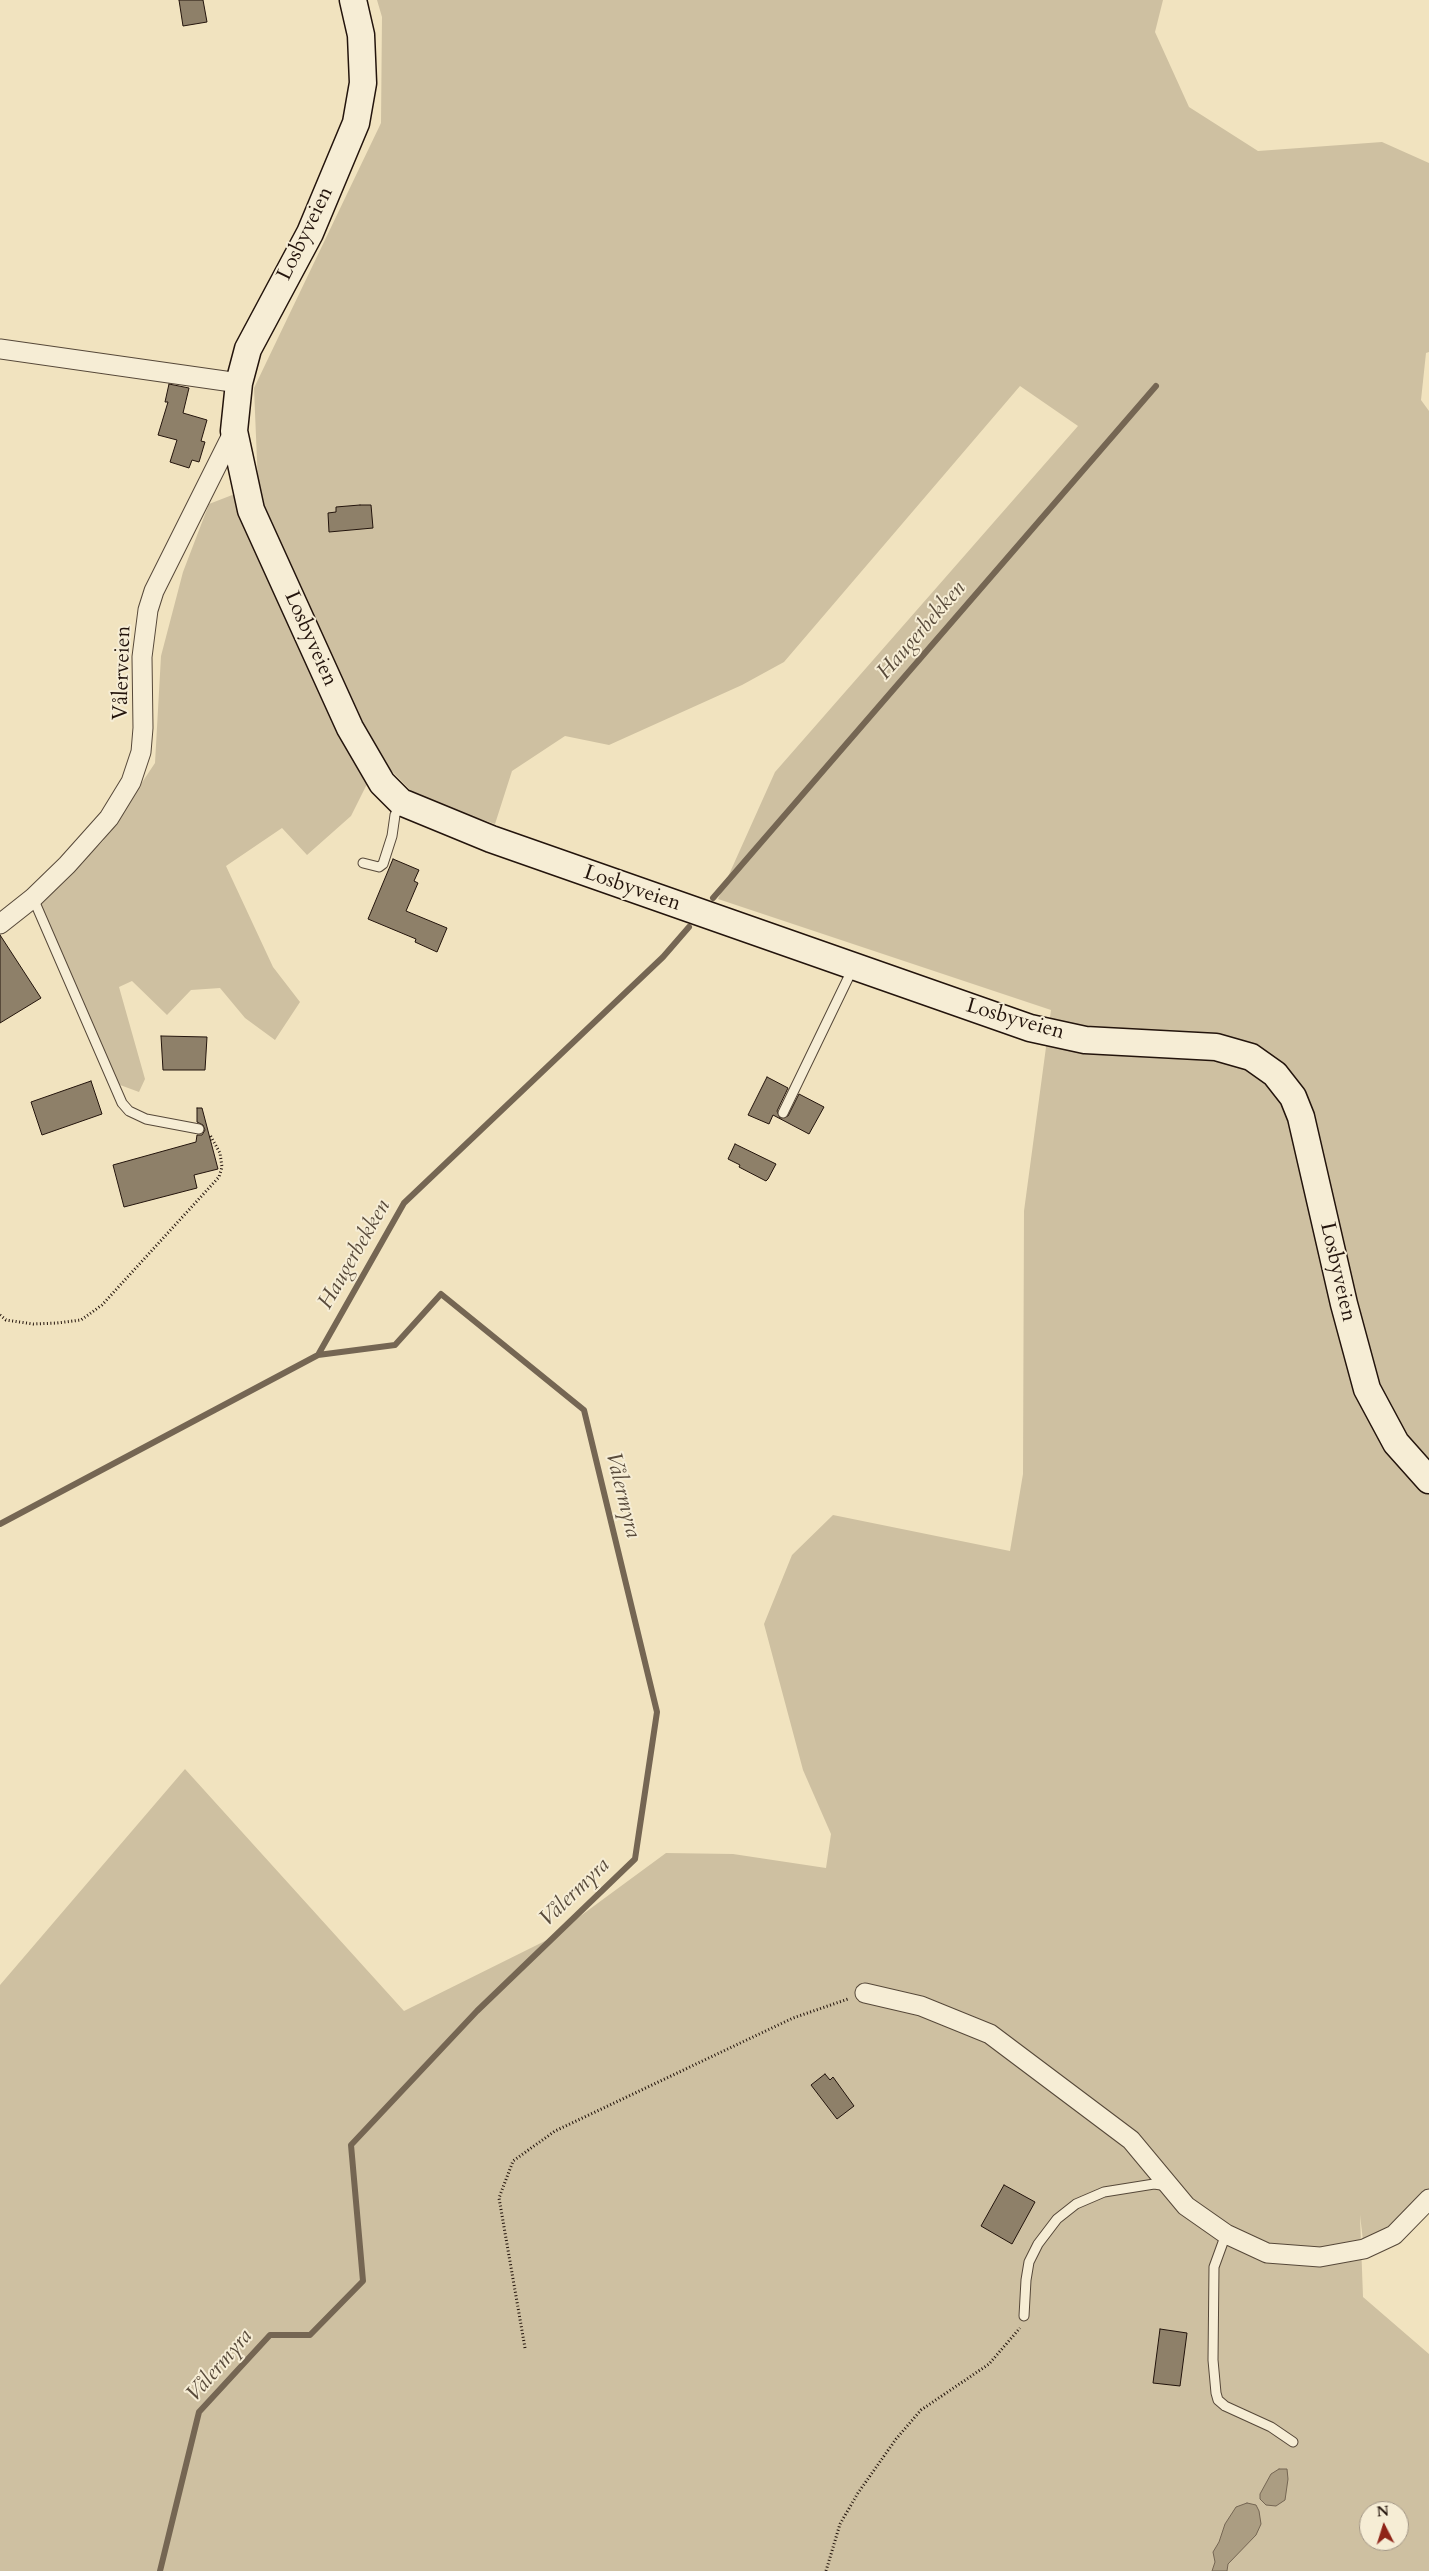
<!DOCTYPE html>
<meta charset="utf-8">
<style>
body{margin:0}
#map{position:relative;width:1429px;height:2571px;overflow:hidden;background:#f1e3bf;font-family:Cardo,serif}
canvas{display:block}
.north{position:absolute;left:1359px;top:2501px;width:50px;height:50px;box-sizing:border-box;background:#f6edd5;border:1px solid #a29685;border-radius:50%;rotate:355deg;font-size:14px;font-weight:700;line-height:20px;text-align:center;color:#23140c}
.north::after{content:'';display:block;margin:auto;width:18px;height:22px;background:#8f2418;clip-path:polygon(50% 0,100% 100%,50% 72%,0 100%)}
</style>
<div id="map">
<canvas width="1429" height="2571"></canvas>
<div class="north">N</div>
</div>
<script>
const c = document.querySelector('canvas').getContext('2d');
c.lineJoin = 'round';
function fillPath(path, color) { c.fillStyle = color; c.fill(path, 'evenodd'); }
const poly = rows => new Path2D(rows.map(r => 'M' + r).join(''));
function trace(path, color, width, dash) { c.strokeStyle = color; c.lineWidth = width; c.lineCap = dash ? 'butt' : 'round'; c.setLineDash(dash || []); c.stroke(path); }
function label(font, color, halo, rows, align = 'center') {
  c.font = font + ' Cardo,serif'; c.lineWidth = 4; c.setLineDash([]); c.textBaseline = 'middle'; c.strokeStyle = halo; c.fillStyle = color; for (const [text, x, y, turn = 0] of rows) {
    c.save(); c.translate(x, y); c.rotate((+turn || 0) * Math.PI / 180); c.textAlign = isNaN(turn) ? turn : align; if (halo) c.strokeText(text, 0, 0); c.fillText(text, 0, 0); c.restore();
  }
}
fillPath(poly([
 [377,0,1163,0,1155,32,1189,107,1258,151,1382,142,1429,163,1429,352,1426,353,1421,400,1429,411,1429,2199,1364,2249,1360,2215,1363,2297,1429,2354,1429,2571,0,2571,0,1985,185,1769,404,2011,549,1939,666,1853,733,1854,826,1868,831,1834,803,1770,764,1624,792,1555,833,1515,1010,1551,1023,1474,1024,1211,1051,1010,718,899,775,772,1078,426,1020,386,784,662,742,685,609,745,565,736,512,771,495,824,417,797,384,763,366,786,351,816,307,855,282,828,226,866,273,967,300,1002,275,1040,245,1018,220,988,191,990,167,1015,132,981,119,987,145,1079,139,1092,112,1082,40,904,103,841,155,763,161,656,183,572,209,504,258,485,254,388,381,123,382,17],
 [1369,2511,1399,2511,1399,2541,1369,2541]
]), '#cec0a1');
const water = poly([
 [1279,2469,1287,2469,1288,2479,1285,2500,1276,2506,1266,2505,1260,2499,1260,2494,1271,2474,1279,2469],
 [1247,2503,1256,2505,1259,2511,1261,2524,1256,2535,1228,2564,1227,2571,1212,2571,1215,2562,1213,2552,1219,2542,1225,2524,1236,2507,1247,2503]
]);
fillPath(water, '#ab9d82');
trace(water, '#756653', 1);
trace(poly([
 [713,898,1156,386],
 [0,1524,318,1355,404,1203,663,957,689,927],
 [160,2571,199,2412,270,2335,310,2335,363,2281,351,2145,477,2011,635,1859,657,1712,584,1410,441,1294,395,1345,318,1355]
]), '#756653', 6);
const building = poly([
 [179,0,203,0,207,22,183,26,179,0],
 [169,384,189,388,183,413,207,420,201,441,205,442,199,462,192,460,189,468,170,462,177,440,158,435,168,402,165,402,169,384],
 [360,505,371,505,373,528,329,532,328,513,336,512,336,507,360,505],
 [393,859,419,870,414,881,418,883,406,911,447,928,437,952,415,942,416,939,368,919,393,859],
 [0,935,41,998,0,1023,0,935],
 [161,1036,207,1037,205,1070,163,1070,161,1036],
 [767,1077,788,1088,777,1111,780,1118,788,1116,799,1094,824,1107,809,1134,773,1115,769,1124,748,1115,767,1077],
 [91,1081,102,1114,42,1135,31,1102,91,1081],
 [197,1108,202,1108,218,1169,194,1175,197,1188,124,1207,113,1165,196,1142,197,1135,202,1135,205,1130,203,1125,197,1122,197,1108],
 [735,1144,776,1164,768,1179,766,1181,739,1167,740,1165,728,1159,735,1144],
 [825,2074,830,2080,833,2077,854,2106,837,2119,811,2085,825,2074],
 [1004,2185,1035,2202,1012,2244,981,2226,1004,2185],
 [1160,2329,1187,2333,1180,2386,1153,2383,1160,2329]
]);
fillPath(building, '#8e8069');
trace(building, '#23140c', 1);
const service = poly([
 [363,863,379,867,383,864,392,836,395,815,400,805],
 [33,898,122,1103,129,1111,146,1119,199,1129],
 [783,1113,853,968],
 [1226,2234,1214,2267,1213,2360,1216,2393,1218,2400,1225,2406,1271,2427,1293,2442],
 [1024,2316,1026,2280,1029,2262,1038,2244,1057,2219,1076,2204,1104,2192,1154,2184,1168,2186]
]);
const minor = poly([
 [0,349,239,383],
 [0,924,33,898,67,865,109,818,131,782,141,752,143,728,142,657,148,610,154,591,234,431],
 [865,1993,921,2006,990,2034,1131,2140,1186,2206,1226,2234,1267,2253,1320,2257,1364,2249,1394,2235,1429,2199]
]);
const secondary = poly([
 [353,0,361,35,363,83,356,123,310,233,248,349,239,383,234,431,251,510,350,728,382,783,401,802,491,839,1030,1028,1085,1040,1216,1047,1251,1057,1275,1074,1293,1097,1301,1117,1344,1304,1367,1389,1396,1443,1429,1480]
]);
trace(service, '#564839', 11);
trace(minor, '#564839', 21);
trace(secondary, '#23140c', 29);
trace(poly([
 [0,1315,6,1320,33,1324,57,1323,81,1320,102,1305,219,1177,222,1167,220,1153,210,1135],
 [525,2348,499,2198,513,2161,555,2131,793,2018,848,1999],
 [826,2571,840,2524,858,2493,896,2439,921,2410,989,2364,1020,2328]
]), '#23140c', 3, [1, 2.5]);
trace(service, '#f6edd5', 9);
trace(minor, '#f6edd5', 19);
trace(secondary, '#f6edd5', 26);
label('21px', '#23140c', '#f6edd5', [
 ["Losbyveien",306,234,-64],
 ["Losbyveien",310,639,66],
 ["Vålerveien",123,673,-88],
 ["Losbyveien",632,889,19],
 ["Losbyveien",1015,1020,16],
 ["Losbyveien",1337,1272,77]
]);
label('italic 22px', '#594b3b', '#f6edd5', [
 ["Haugerbekken",922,631,-49],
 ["Haugerbekken",355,1255,-60],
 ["Vålermyra",622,1495,76],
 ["Vålermyra",575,1893,-44],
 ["Vålermyra",220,2366,-49]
]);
</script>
